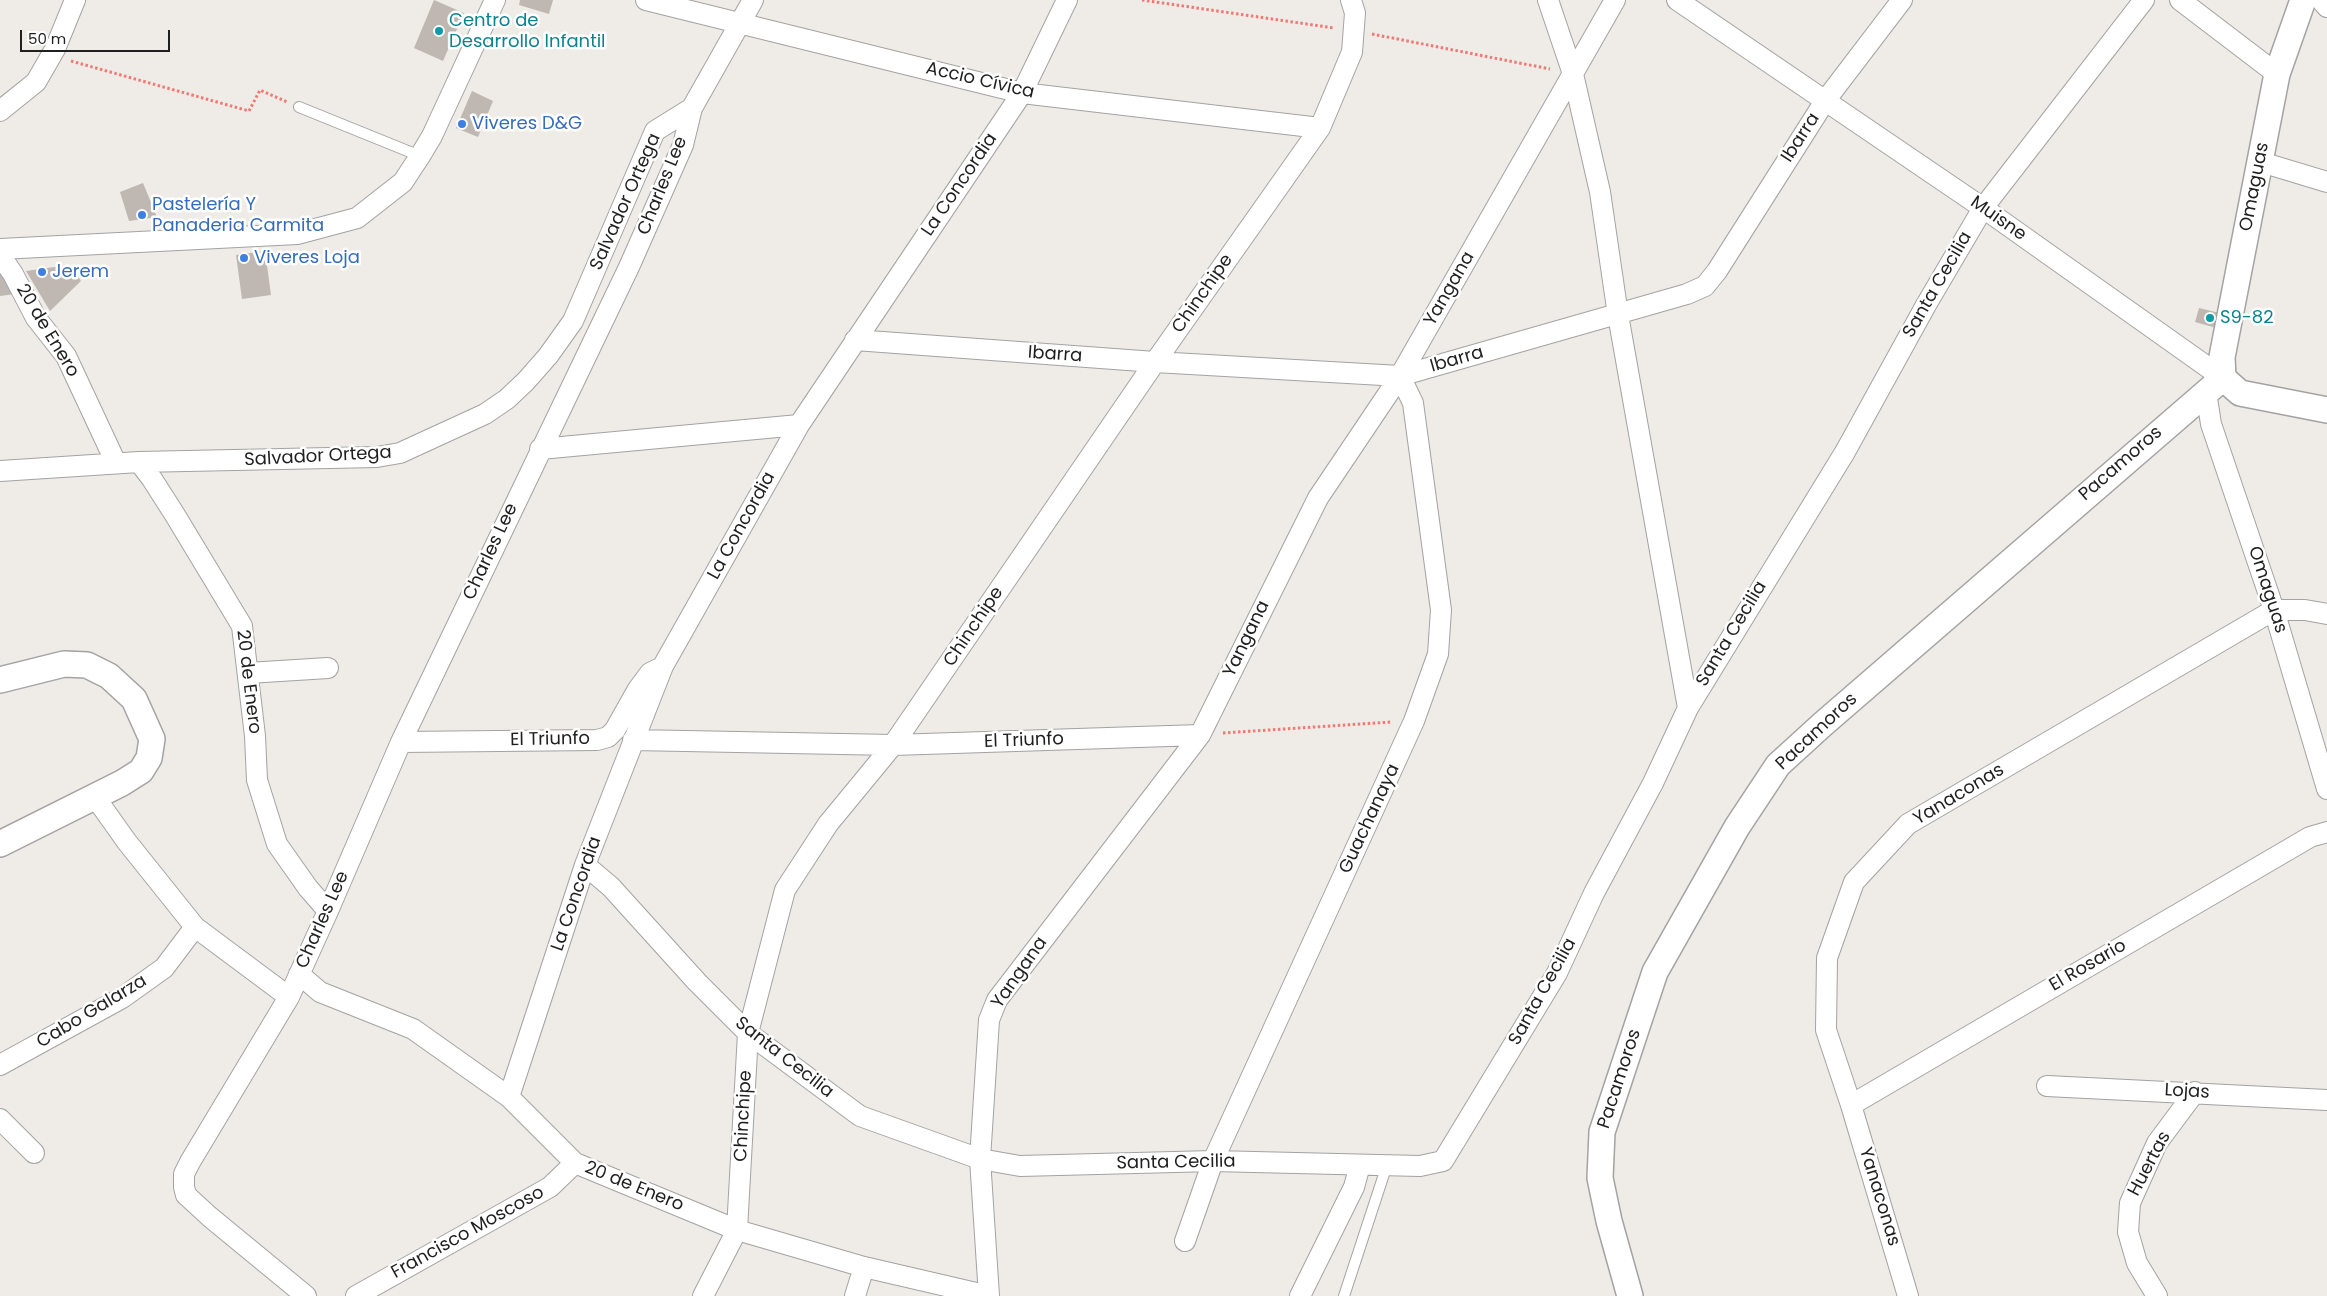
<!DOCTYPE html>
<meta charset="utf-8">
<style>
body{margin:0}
#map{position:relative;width:2327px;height:1296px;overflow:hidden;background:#efebe6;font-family:Poppins,sans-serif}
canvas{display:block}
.scale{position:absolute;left:20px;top:30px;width:150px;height:22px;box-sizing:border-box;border:2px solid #1f1f1f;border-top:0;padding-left:6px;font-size:15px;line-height:18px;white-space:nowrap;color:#1f1f1f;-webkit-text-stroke:4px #fff;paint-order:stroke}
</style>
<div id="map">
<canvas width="2327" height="1296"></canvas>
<div class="scale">50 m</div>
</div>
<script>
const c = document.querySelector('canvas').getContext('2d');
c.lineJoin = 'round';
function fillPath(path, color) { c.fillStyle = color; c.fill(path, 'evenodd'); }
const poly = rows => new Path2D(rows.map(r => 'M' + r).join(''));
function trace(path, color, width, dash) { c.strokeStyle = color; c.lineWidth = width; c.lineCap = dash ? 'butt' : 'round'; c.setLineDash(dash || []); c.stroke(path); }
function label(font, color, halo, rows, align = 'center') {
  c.font = font + ' Poppins,sans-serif'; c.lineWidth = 5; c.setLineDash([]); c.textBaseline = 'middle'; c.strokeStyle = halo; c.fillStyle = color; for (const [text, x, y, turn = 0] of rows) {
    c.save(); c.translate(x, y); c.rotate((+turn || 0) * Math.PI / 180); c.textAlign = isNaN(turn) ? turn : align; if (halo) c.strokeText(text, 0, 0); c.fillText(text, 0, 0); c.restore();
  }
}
fillPath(poly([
 [434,0,464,13,443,61,414,48],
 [520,0,553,0,549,14,519,5],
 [472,91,493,101,478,137,456,128],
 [143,183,157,217,129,221,120,192],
 [265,251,271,295,242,299,236,255],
 [69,265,81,281,50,311,26,271],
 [0,274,2,276,15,294,0,296],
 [2199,308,2224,314,2220,329,2195,322]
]), '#bfb7b2');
const service = poly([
 [299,107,420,156],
 [1344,1296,1387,1165]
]);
const minor = poly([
 [646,0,1022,93,1320,128],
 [1548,0,1573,74,1600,192,1618,315,1688,708],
 [1677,0,1986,210,2223,378],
 [2180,0,2277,74],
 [2321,0,2327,7],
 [0,111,36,82,55,49,75,0],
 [2261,162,2327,182],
 [0,249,297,234,357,218,403,182,420,156,432,136,495,0],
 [0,255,13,274,36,318,66,356,116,463],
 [855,340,1155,362,1400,376,1687,294,1705,286,1717,271,1825,101,1902,0],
 [2206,392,2211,424,2274,610,2327,789],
 [540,449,799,425],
 [139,462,152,479,175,515,242,626,255,736,257,780,277,844,308,888,328,911],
 [0,471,139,462,377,457,400,453,485,414,507,399,526,381,548,356,573,321,655,131,692,108,753,0],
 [248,673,328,668],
 [633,740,893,745,1200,735],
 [401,742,597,740,608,737,615,730,638,689,650,673,658,669],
 [95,797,127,842,195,927,289,997,190,1162,184,1174,184,1187,186,1195,210,1217,306,1296],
 [585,865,611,887,697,982,748,1033,860,1116,980,1159,1020,1166,1213,1161,1420,1166,1443,1161,1557,973,1594,893,1653,783,1688,708,1845,452,1926,305,1983,208,2144,0],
 [299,974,320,992,413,1029,509,1097,575,1163,737,1230,864,1267,989,1296],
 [289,997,328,911,401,742,629,267,683,145,692,108],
 [0,1065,122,998,164,968,195,927],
 [2047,1086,2327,1100],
 [509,1097,585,865,663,666,799,425,1022,93,1067,0],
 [1851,1105,2310,837,2327,832],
 [0,1119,34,1153],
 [1185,1241,1213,1161,1414,721,1438,654,1441,610,1413,403,1400,376],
 [356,1296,550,1187,575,1163],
 [703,1296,737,1230,748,1033,785,890,828,824,893,745,1155,362,1320,128,1352,52,1355,13,1351,0],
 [855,1296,864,1267],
 [989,1296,980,1159,989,1020,997,1000,1200,735,1318,498,1400,376,1615,0],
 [1300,1296,1354,1187,1360,1165],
 [1908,1296,1851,1105,1826,1030,1827,958,1854,882,1908,824,2274,610,2305,610,2327,614],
 [2157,1296,2137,1263,2128,1232,2130,1203,2157,1143,2195,1092]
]);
const tertiary = poly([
 [2223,378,2222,357,2277,74,2303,0],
 [2223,378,2240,393,2327,410],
 [0,680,64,664,87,665,109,676,134,699,152,739,149,758,141,771,122,783,0,844],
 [1630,1296,1609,1221,1600,1178,1602,1132,1655,972,1737,827,1778,765,1823,724,2223,378]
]);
trace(service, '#a3a3a3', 12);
trace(minor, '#a3a3a3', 22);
trace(tertiary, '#a3a3a3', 28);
trace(poly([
 [1142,0,1334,28],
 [1372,34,1550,69],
 [71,61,249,111,260,90,287,102],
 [1223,733,1391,722]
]), '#f07875', 3, [2.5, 2.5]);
trace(service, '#fff', 10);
trace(minor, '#fff', 20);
trace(tertiary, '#fff', 25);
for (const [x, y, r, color] of [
 [439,31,5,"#0f9aa8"],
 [462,124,5,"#3f7fe0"],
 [142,215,5,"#3f7fe0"],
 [244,258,5,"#3f7fe0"],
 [42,272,5,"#3f7fe0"],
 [2210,318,5,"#0f9aa8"]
]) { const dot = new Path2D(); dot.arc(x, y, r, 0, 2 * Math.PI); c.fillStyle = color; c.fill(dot); trace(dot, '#fff', 2); }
label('18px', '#0d838f', '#fff', [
 ["Centro de",449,21],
 ["Desarrollo Infantil",449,42],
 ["S9-82",2220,318]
], 'left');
label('18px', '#1f1f1f', '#fff', [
 ["Accio Cívica",980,81,13],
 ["Ibarra",1801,138,-57],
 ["La Concordia",960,185,-56],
 ["Charles Lee",663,186,-68],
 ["Omaguas",2255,187,-79],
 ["Salvador Ortega",626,202,-66],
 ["Muisne",1998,219,35],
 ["Santa Cecilia",1938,285,-60],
 ["Yangana",1450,289,-60],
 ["Chinchipe",1203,294,-55],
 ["20 de Enero",47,331,59],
 ["Ibarra",1055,355,4],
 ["Ibarra",1457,360,-16],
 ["Salvador Ortega",318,457,-3],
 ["Pacamoros",2121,464,-41],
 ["La Concordia",742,526,-61],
 ["Charles Lee",491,552,-65],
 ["Omaguas",2267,590,72],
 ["Chinchipe",974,627,-56],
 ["Santa Cecilia",1732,634,-59],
 ["Yangana",1247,639,-64],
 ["20 de Enero",248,682,83],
 ["Pacamoros",1817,732,-43],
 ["El Triunfo",550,740,-1],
 ["El Triunfo",1024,741,-2],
 ["Yanaconas",1959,795,-31],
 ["Guachanaya",1370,819,-65],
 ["La Concordia",577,894,-71],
 ["Charles Lee",323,920,-66],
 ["El Rosario",2088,966,-30],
 ["Yangana",1020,973,-55],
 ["Santa Cecilia",1543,992,-61],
 ["Cabo Galarza",92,1012,-31],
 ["Santa Cecilia",784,1058,38],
 ["Pacamoros",1620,1079,-72],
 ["Lojas",2187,1092,3],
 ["Chinchipe",744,1116,-87],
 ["Santa Cecilia",1176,1163,-1],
 ["Huertas",2150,1164,-62],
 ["20 de Enero",634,1187,22],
 ["Yanaconas",1879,1197,73],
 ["Francisco Moscoso",468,1233,-29]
]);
label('18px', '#366cbe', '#fff', [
 ["Viveres D&G",472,124],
 ["Pastelería Y",152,205],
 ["Panaderia Carmita",152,226],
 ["Viveres Loja",254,258],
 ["Jerem",52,272]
], 'left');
</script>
